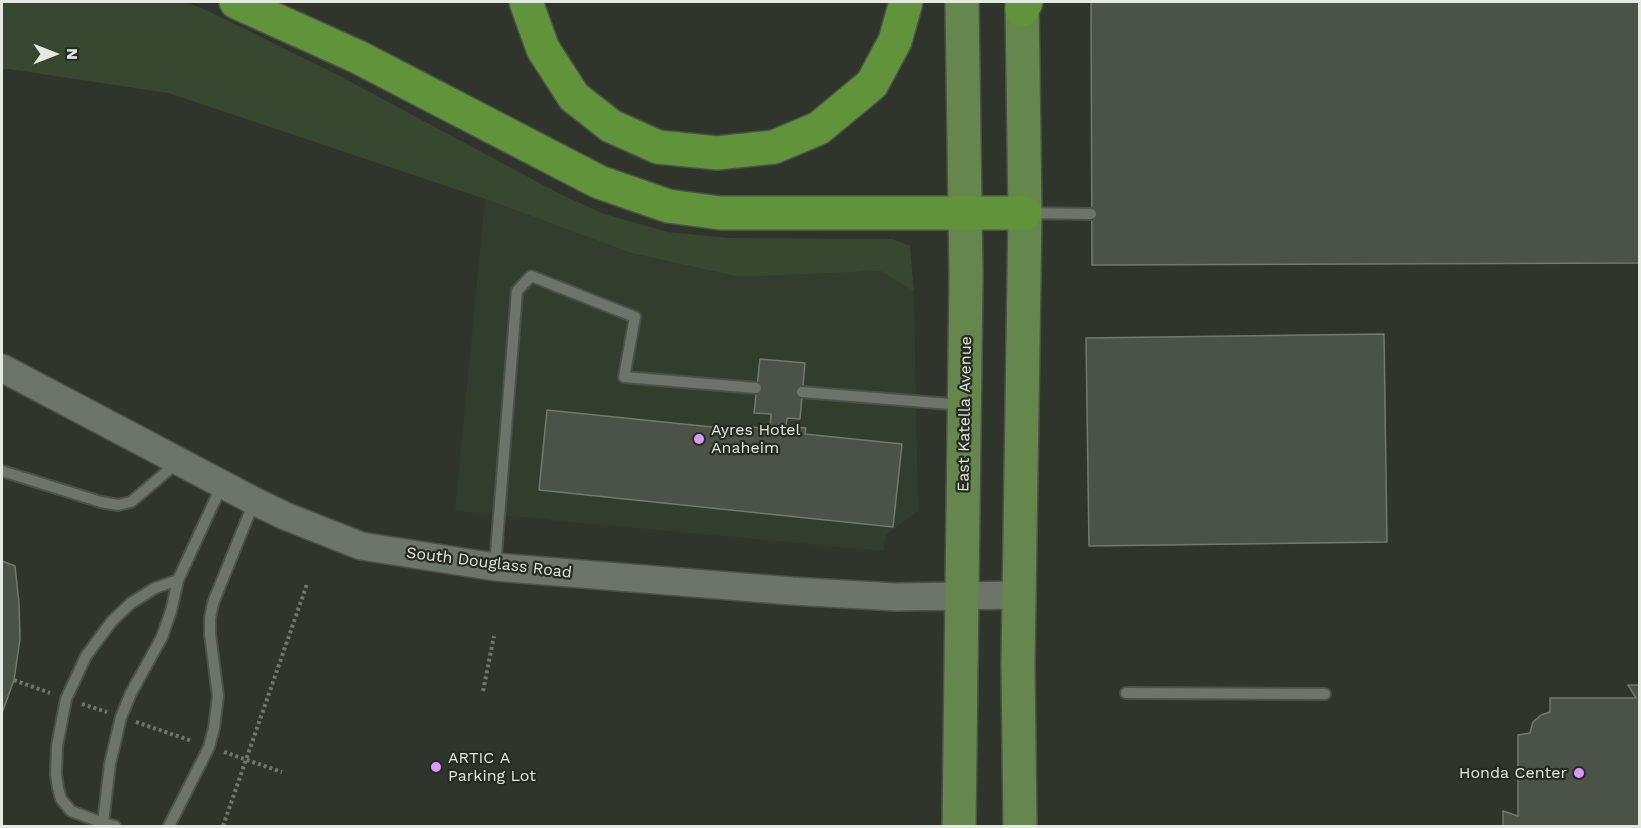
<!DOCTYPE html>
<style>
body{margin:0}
#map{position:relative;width:1641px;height:828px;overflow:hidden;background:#2f352b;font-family:"Work Sans",sans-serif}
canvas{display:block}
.frame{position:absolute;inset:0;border:3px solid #e4e9e2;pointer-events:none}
.north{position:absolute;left:24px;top:24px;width:60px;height:60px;-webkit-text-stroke:4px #252b21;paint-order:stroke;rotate:90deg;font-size:16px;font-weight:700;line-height:24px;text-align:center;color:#e4e9e2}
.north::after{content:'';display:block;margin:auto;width:21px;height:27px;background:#e4e9e2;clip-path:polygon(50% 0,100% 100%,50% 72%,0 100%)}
</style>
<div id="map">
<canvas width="1641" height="828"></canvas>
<div class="frame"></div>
<div class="north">N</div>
</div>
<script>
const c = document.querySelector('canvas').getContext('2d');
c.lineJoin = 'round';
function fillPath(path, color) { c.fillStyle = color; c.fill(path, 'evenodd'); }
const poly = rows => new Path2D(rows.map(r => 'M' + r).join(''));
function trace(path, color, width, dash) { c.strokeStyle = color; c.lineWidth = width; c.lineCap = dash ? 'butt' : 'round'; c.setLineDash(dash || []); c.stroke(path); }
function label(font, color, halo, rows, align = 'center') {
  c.font = font + ' "Work Sans",sans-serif'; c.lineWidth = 4.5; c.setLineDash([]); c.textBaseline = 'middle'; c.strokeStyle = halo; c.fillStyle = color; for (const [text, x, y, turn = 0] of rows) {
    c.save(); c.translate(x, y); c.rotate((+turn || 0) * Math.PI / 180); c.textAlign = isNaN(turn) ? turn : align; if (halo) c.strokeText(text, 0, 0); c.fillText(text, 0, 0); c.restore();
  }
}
fillPath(poly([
 [485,199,631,253,739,277,880,271,914,291,918,511,886,535,883,551,455,511]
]), '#333d2d');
fillPath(poly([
 [2,2,184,2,204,9,338,75,558,193,604,214,668,232,729,238,892,239,910,246,914,291,880,271,739,277,631,253,485,199,168,93,9,69,2,70]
]), '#38472f');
const building = poly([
 [1091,2,1640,2,1640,263,1092,265,1091,2],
 [1384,334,1387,542,1089,546,1086,338,1384,334],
 [760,359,805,363,800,419,787,418,786,426,806,428,805,434,902,444,893,527,539,490,547,410,751,431,752,427,770,429,771,414,754,413,760,359],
 [2,561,15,566,19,603,20,639,14,680,2,713,2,561],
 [1628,685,1640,685,1640,826,1503,826,1503,811,1518,816,1518,735,1530,733,1533,722,1541,715,1550,712,1550,698,1636,698,1628,685]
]);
fillPath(building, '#4b5247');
trace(building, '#727a6e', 1.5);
const service = poly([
 [1028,213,1091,214],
 [802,392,962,405],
 [2,471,101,502,118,505,131,502,178,462],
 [495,566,517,291,531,276,635,317,624,377,756,388],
 [1126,693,1325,694],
 [103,823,71,811,61,799,58,788,56,774,57,746,66,699,86,656,112,621,131,603,155,588,178,580],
 [115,826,103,823,110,764,121,717,131,693,162,637,171,611,178,580,222,485],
 [169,826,209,747,214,728,218,696,210,634,210,618,213,603,254,502]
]);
const tertiary = poly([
 [2,368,254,501,285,516,361,546,495,567,792,591,896,597,1019,595]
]);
const primary = poly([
 [959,826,966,276,962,2],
 [1020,826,1018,665,1025,213,1022,2]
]);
const motorway = poly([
 [236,2,358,57,599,182,668,206,720,213,1025,213],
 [526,2,543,49,574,97,611,126,658,147,717,153,774,147,819,128,872,84,895,41,906,2],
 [1022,10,1026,2]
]);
trace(service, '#4c5249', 14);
trace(tertiary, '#4c5249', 30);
trace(primary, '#4c5249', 36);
trace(motorway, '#4c5249', 36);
trace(poly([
 [14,680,50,693],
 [483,691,494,636],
 [82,704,107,712],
 [136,722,192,741],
 [224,752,282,772],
 [223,826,307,584]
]), '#70766d', 4, [3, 3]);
trace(service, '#6d7469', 10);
trace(tertiary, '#6d7469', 27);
trace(primary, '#65874d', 33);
trace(motorway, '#60933a', 33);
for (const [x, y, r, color] of [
 [699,439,6,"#d99af8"],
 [436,767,6,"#d99af8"],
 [1579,773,6,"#d99af8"]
]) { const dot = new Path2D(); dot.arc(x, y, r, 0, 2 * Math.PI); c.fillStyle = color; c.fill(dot); trace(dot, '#252b21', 2); }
label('16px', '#e4e9e2', '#252b21', [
 ["East Katella Avenue",965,414,-89],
 ["South Douglass Road",489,563,7]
]);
label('16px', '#e4e9e2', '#252b21', [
 ["Ayres Hotel",711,430],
 ["Anaheim",711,448],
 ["ARTIC A",448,758],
 ["Parking Lot",448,776],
 ["Honda Center",1567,773,"right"]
], 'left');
</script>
